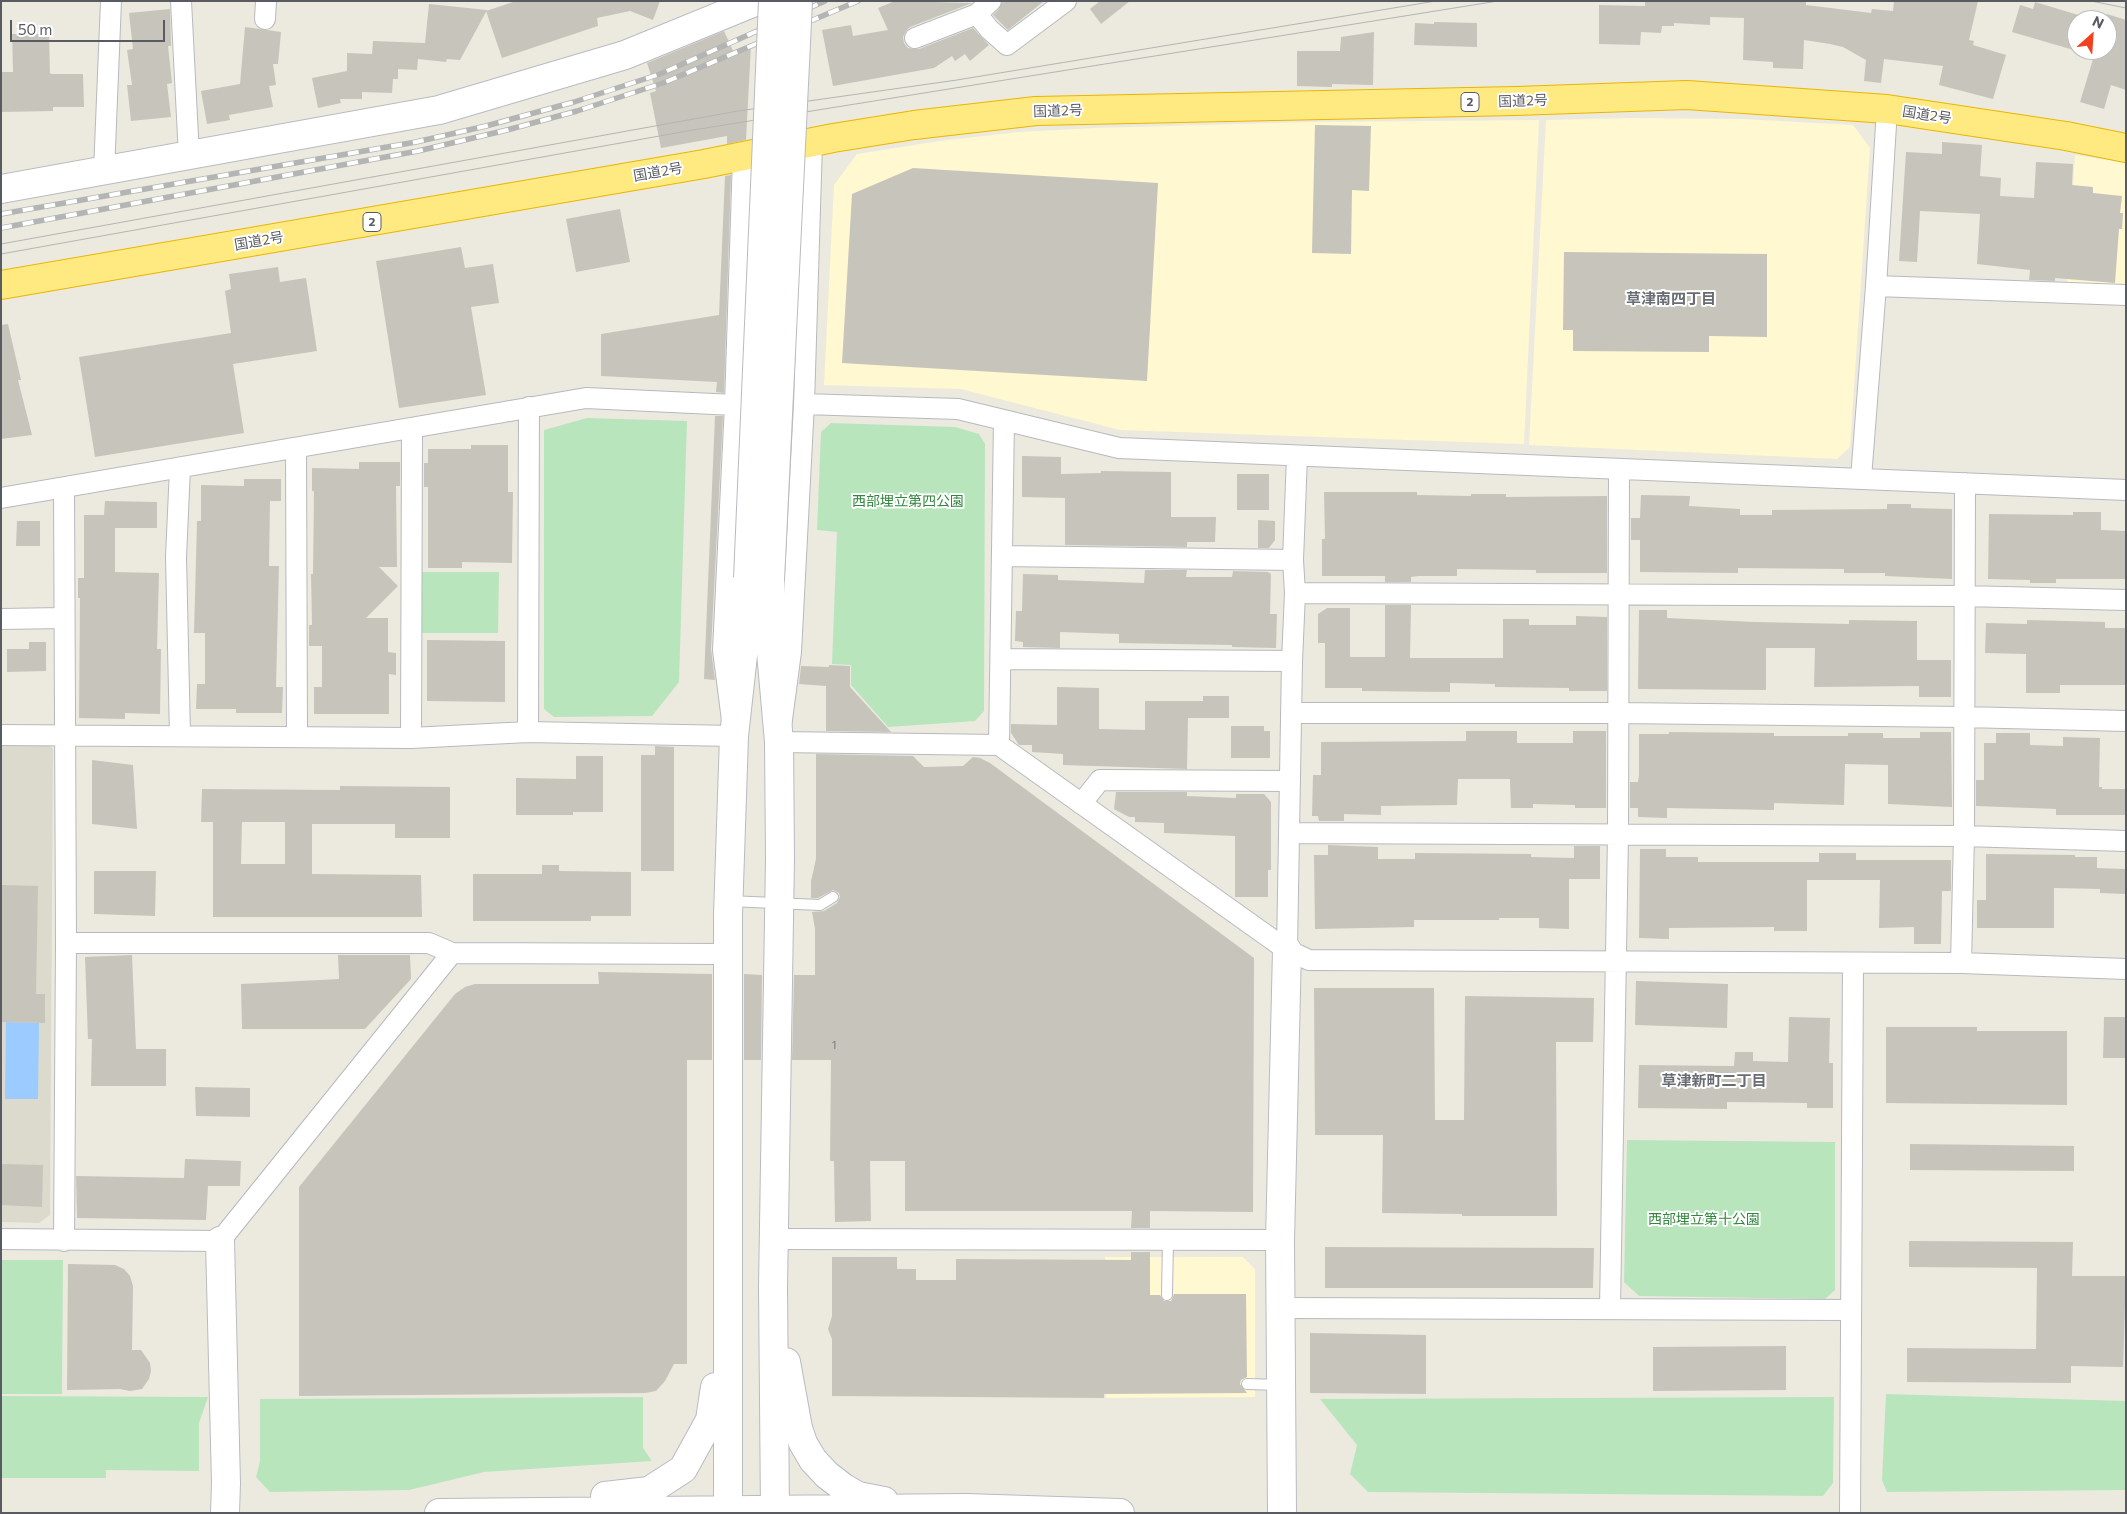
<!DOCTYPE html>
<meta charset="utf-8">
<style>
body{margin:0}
#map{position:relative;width:2127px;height:1514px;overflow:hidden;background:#eceade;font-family:Commissioner,sans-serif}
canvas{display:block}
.frame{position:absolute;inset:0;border:2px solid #585b61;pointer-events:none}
.north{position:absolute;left:2067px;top:10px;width:50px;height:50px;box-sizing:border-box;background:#fff;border:1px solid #bcbdc0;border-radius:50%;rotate:26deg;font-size:14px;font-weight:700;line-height:20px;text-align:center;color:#585b61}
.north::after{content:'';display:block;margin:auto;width:18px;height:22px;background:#f04220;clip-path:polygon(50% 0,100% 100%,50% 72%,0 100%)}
.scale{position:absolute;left:10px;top:20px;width:155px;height:22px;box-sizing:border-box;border:2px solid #585b61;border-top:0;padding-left:6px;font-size:15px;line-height:18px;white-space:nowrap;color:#585b61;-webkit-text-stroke:4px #fff;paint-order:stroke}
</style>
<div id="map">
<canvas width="2127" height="1514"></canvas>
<div class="frame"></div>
<div class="north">N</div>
<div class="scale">50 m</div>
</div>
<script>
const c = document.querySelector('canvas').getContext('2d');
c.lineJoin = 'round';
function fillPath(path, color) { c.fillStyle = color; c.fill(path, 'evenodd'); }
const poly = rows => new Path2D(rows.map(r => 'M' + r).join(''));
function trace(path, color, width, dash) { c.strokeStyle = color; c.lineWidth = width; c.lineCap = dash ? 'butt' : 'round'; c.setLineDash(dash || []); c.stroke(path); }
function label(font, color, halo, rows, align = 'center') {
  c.font = font + ' Commissioner,"Noto Sans JP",sans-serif'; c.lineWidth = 4; c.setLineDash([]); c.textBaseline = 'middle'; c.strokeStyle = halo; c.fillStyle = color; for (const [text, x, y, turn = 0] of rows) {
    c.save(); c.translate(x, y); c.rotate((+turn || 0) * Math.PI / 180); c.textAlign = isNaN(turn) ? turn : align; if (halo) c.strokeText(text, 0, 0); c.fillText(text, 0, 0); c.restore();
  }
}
fillPath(poly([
 [1631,118,1743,119,1853,125,1870,148,1850,447,1837,459,1529,445,1546,120],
 [1539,120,1524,444,1120,430,961,389,824,385,834,185,857,154,939,141,1019,132,1095,128,1311,122],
 [2075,155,2126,163,2126,288,2067,286],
 [1105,1257,1243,1257,1255,1269,1255,1397,1106,1398]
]), '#fff8d0');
fillPath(poly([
 [44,739,53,749,50,1215,39,1223,1,1222,1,740]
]), '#dcd9cd');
fillPath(poly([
 [587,418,687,421,679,682,652,716,554,717,544,709,544,430],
 [831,423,955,427,979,434,985,444,984,711,975,721,888,727,851,685,851,665,832,664,837,532,817,530,821,432],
 [418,572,499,572,498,633,418,633],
 [1627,1140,1835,1142,1835,1290,1825,1299,1639,1296,1624,1282],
 [1,1260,63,1260,62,1394,1,1394],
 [1886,1394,2126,1401,2126,1490,1887,1492,1882,1480],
 [1,1396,208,1397,199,1423,199,1471,106,1470,106,1478,1,1478],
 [643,1397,643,1448,652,1461,484,1472,409,1490,270,1492,256,1477,260,1461,260,1399],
 [1834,1397,1833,1483,1823,1496,1368,1492,1350,1474,1357,1445,1320,1399]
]), '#b9e5bd');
fillPath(poly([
 [6,1022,39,1023,38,1099,5,1099]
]), '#9bcbff');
fillPath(poly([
 [516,1,660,1,653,20,630,11,597,18,598,26,502,58,486,11],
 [895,1,972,3,910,27,906,31,903,37,904,43,908,48,919,49,973,28,989,45,970,61,965,54,955,61,952,56,934,68,833,86,822,30,851,25,853,36,888,30,878,8],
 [1003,1,1044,1,1008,30,993,15,999,9],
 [1100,1,1130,1,1101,24,1090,9],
 [1645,1,1806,1,1806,5,1871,13,1872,9,1893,11,1894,1,1978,1,1969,40,1974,41,1973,45,2006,55,1993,99,1939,85,1943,66,1884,59,1881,83,1864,81,1866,60,1843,47,1830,44,1804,40,1803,69,1773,68,1773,62,1743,60,1744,18,1710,17,1710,25,1674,23,1674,26,1662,26,1661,33,1641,32,1640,45,1599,44,1599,5,1645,6],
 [2035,2,2095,20,2077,20,2077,50,2107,50,2107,20,2105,20,2107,14,2126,20,2126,90,2111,85,2104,109,2080,102,2094,56,2012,32,2020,5,2033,9],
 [429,4,487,10,460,60,447,59,446,62,418,59,417,70,398,69,398,79,393,79,392,93,362,92,362,99,340,99,341,103,318,108,312,78,347,71,347,53,372,54,373,41,425,43],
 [170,9,171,46,168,46,172,83,167,84,171,117,131,121,127,85,132,85,127,50,133,49,129,13],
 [1434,22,1477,23,1477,47,1414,45,1415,23,1434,24],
 [245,27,281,32,278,64,273,64,276,85,269,86,273,107,229,115,230,120,207,124,201,91,240,84],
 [724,31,733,51,751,45,746,140,727,144,727,136,661,148,650,93,656,91,647,63],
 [1374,32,1373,85,1332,84,1332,87,1297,86,1297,51,1340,51,1341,37],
 [12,34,49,34,50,73,52,74,83,74,84,107,53,107,53,111,1,112,1,72,13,72],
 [1315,125,1371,126,1369,191,1352,190,1351,254,1312,253],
 [1942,142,1982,145,1980,176,2001,178,2000,196,2034,198,2036,162,2073,164,2072,185,2093,187,2093,193,2122,196,2120,213,2123,213,2122,229,2119,229,2115,283,2055,278,2055,281,2029,280,2030,270,1977,264,1980,214,1920,211,1917,262,1899,261,1906,152,1942,154],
 [913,168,1158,183,1147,381,842,363,852,194],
 [731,175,724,393,716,392,717,382,601,376,601,334,719,315,725,176],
 [620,209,630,262,576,272,566,219],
 [461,247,465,268,493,264,499,303,471,307,486,395,399,408,376,261],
 [1564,252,1767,254,1767,337,1709,336,1709,352,1573,351,1573,330,1563,330],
 [278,267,280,282,306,278,317,351,233,364,244,433,95,457,79,357,231,333,225,291,231,289,229,274],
 [8,324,21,380,18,380,32,435,1,439,1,325],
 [715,416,723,416,711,649,715,680,704,679],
 [471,445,508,445,508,492,513,492,512,563,462,562,462,568,428,568,428,487,424,487,424,463,428,463,428,449,471,449],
 [1022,456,1061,457,1061,474,1101,473,1101,471,1171,472,1171,517,1216,517,1215,542,1187,542,1187,547,1065,545,1065,498,1022,497],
 [359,462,400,462,400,486,396,486,397,567,379,567,398,586,366,618,388,618,388,652,396,653,396,675,389,674,389,714,314,714,314,687,322,687,322,646,309,646,309,625,312,625,311,574,313,574,314,491,312,491,312,468,359,469],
 [1237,474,1269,474,1269,510,1237,510],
 [244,479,281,479,281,501,270,501,269,566,279,566,276,687,283,687,282,713,236,713,236,709,196,709,197,684,205,684,205,633,194,633,197,521,201,521,201,485,244,486],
 [1324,492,1417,492,1417,495,1471,496,1471,494,1506,494,1506,497,1607,496,1607,573,1536,573,1536,570,1457,569,1457,576,1419,576,1411,577,1411,582,1385,582,1385,576,1322,576,1322,539,1325,539],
 [1641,495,1690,496,1689,506,1740,509,1740,515,1772,515,1772,510,1887,509,1887,504,1911,504,1911,508,1952,509,1952,579,1885,576,1885,573,1844,573,1844,569,1738,568,1738,573,1640,572,1640,540,1631,540,1631,518,1640,518],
 [105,501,157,502,157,528,115,528,115,572,159,573,157,649,161,649,160,714,125,713,125,719,79,718,80,598,78,598,78,578,84,578,84,515,104,515],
 [2073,512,2101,512,2101,530,2126,531,2126,579,2056,579,2056,583,2030,583,2030,580,1988,579,1989,514,2073,515],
 [1258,520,1275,521,1275,540,1269,548,1258,548],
 [17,521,40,521,40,546,16,546],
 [1145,570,1187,570,1186,577,1232,577,1233,571,1268,572,1271,574,1270,614,1277,614,1276,648,1232,647,1232,645,1119,643,1119,634,1060,632,1060,648,1023,647,1023,642,1015,641,1016,611,1022,611,1023,574,1058,575,1058,580,1144,583],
 [1385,605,1411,605,1410,658,1503,658,1503,619,1529,619,1529,625,1576,625,1576,616,1607,617,1607,691,1569,691,1569,688,1495,687,1495,684,1450,683,1450,692,1362,691,1362,688,1325,688,1325,643,1318,643,1318,614,1327,608,1350,608,1350,657,1385,657],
 [1639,610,1667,610,1667,618,1755,622,1849,624,1849,620,1917,621,1917,660,1951,660,1951,697,1919,697,1919,686,1814,687,1815,648,1766,648,1766,690,1638,689],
 [2027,620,2105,622,2105,628,2126,628,2126,685,2060,685,2060,693,2026,693,2026,654,1985,653,1986,623,2027,624],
 [427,640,505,641,505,702,427,701],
 [29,642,46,642,46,671,7,672,7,649,29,649],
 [829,665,850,666,850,687,891,732,826,731,826,686,799,684,801,666,829,667],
 [1057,687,1099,688,1099,729,1145,730,1145,701,1203,701,1203,696,1229,696,1229,718,1188,718,1187,769,1063,765,1063,754,1032,752,1032,745,1019,745,1011,733,1011,724,1057,725],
 [1231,726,1264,726,1264,731,1270,731,1270,758,1231,758],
 [1466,731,1517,731,1517,743,1573,743,1573,731,1606,731,1606,808,1575,808,1575,805,1533,804,1533,808,1511,808,1510,779,1458,779,1457,805,1381,806,1381,815,1344,814,1344,821,1319,821,1318,816,1312,816,1313,775,1321,775,1321,742,1466,741],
 [1669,732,1774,733,1774,736,1848,736,1848,733,1883,733,1883,738,1920,738,1920,732,1951,732,1952,807,1888,804,1888,765,1845,764,1844,805,1774,803,1774,810,1667,808,1667,818,1638,817,1638,808,1630,808,1630,782,1638,782,1639,775,1639,734,1669,734],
 [1996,733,2030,733,2030,745,2063,746,2063,737,2100,738,2099,787,2102,787,2102,789,2126,789,2126,815,2056,815,2056,809,1976,806,1976,780,1984,780,1984,743,1996,743],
 [655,746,674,747,674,871,641,871,641,755,655,755],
 [816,754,913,756,924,767,963,766,973,757,980,758,990,763,1254,958,1253,1212,1150,1211,1150,1228,1131,1228,1132,1211,905,1211,905,1161,870,1161,871,1221,835,1222,834,1161,830,1161,831,1060,792,1060,794,975,815,975,815,929,812,912,824,911,837,903,840,897,839,893,833,890,818,898,811,898,811,881,816,859],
 [576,756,603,756,603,812,573,812,573,815,516,815,516,778,576,779],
 [92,760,133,765,137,829,92,824],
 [340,786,450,787,450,838,395,838,395,824,312,824,312,874,421,875,422,917,213,917,213,822,201,822,202,789,340,790],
 [242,822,285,822,285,864,241,864],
 [1116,792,1187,792,1187,796,1236,798,1236,794,1264,794,1271,802,1271,870,1268,870,1268,897,1235,897,1235,836,1164,833,1164,823,1135,822,1135,817,1129,817,1114,809],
 [1328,845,1378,847,1378,859,1415,859,1415,853,1531,854,1531,857,1574,858,1574,846,1600,846,1600,879,1569,879,1569,929,1539,928,1539,918,1499,918,1499,920,1414,920,1414,927,1315,929,1314,855,1328,855],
 [1640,849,1666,849,1666,857,1698,857,1698,862,1819,862,1819,853,1856,853,1856,860,1951,860,1951,891,1942,891,1941,944,1914,944,1914,927,1879,928,1880,880,1807,880,1807,931,1774,931,1774,927,1669,928,1669,939,1639,938],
 [1986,854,2075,855,2075,857,2097,857,2097,868,2126,869,2126,894,2100,893,2100,889,2054,888,2054,928,1977,928,1977,900,1986,900],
 [542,865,559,865,559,871,631,872,631,916,591,916,591,921,473,921,473,874,542,874],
 [94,871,156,871,155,916,94,914],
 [1,885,38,886,36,994,45,994,45,1023,1,1022],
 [132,955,136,1049,166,1049,166,1086,91,1086,92,1039,88,1039,85,957],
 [338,955,410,955,411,979,365,1029,242,1029,241,984,339,979],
 [598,972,712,974,712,1060,687,1060,687,1364,674,1364,665,1381,656,1391,645,1393,299,1396,299,1187,455,994,465,987,475,984,599,984],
 [744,974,762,975,761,1060,744,1060],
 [1636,981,1728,984,1727,1028,1635,1025],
 [1314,988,1434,988,1435,1120,1464,1120,1465,996,1594,998,1593,1042,1556,1042,1557,1216,1462,1216,1462,1214,1382,1213,1383,1135,1315,1135],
 [1789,1017,1830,1018,1829,1063,1833,1063,1833,1108,1807,1108,1807,1103,1727,1102,1727,1109,1638,1108,1639,1065,1734,1066,1735,1052,1753,1052,1753,1061,1788,1062],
 [2104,1017,2126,1017,2126,1058,2103,1058],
 [1886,1027,1977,1027,1977,1031,2067,1031,2067,1105,1886,1103],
 [195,1087,250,1088,250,1117,196,1116],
 [1910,1144,2074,1146,2074,1171,1910,1170],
 [185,1159,241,1161,240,1186,208,1186,206,1220,77,1218,76,1176,184,1178],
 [1,1164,43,1165,42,1207,1,1205],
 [1909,1241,2073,1242,2072,1276,2126,1276,2123,1367,2071,1366,2071,1383,1907,1382,1907,1348,2036,1349,2037,1268,1909,1267],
 [1325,1247,1594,1248,1593,1288,1325,1288],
 [1131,1252,1150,1252,1150,1295,1160,1295,1164,1301,1171,1301,1174,1294,1246,1294,1247,1377,1241,1380,1240,1384,1247,1393,1104,1394,1104,1398,832,1396,832,1339,828,1329,832,1316,832,1257,897,1257,897,1269,916,1269,916,1280,956,1280,956,1259,1131,1260],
 [68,1264,115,1265,124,1269,130,1276,133,1286,132,1350,141,1350,150,1363,151,1371,149,1379,142,1389,130,1391,120,1389,67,1390],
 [1310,1333,1426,1335,1426,1394,1310,1393],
 [1786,1346,1786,1390,1653,1391,1653,1347]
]), '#c7c4bc');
const lane = poly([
 [729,901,820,905,833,897],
 [1167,1295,1168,1240],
 [1247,1384,1280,1385]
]);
const street = poly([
 [181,1,189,156],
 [977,14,991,1],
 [265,19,266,1],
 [915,38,977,14,989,29,1007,45,1066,1],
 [812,143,804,404,791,652,779,742,999,745,1287,950,1309,960,1961,963,2126,969],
 [104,172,111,1],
 [1876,286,2126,295],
 [804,404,958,409,1119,448,2126,490],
 [296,448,297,737],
 [1861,478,1876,286,1887,109],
 [64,488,66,943,64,1241],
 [1,498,586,398,735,405],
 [1002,556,1293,560],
 [1295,593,1964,596,2126,600],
 [1,619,63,618],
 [1001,659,1292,661],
 [1291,713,1620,713,1964,717,2126,721],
 [528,732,529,407],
 [1,735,411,738,528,732,734,736,723,650,735,405,743,157],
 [180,736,176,557,180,468],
 [411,738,412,429],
 [999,745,1004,421],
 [1081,804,1100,780,1290,781],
 [1290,833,1964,836,2126,841],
 [66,943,429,943,452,953],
 [1287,950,1292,661,1295,593,1293,560,1297,456],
 [1961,963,1964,836,1965,483],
 [1,1239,220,1241,452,953,727,954],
 [774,1239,1280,1240],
 [1281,1308,1851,1310],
 [1610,1309,1618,834,1619,470],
 [1850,1513,1853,963]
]);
const secondary = poly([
 [1,189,439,110,625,55,757,1],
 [770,580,771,652,779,742,780,858,773,1287,775,1513],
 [220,1241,226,1483,225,1513],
 [786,1362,798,1428,803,1443,813,1460,827,1475,844,1488,858,1496,884,1501],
 [605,1496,649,1491,683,1469,710,1420,715,1387],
 [439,1513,965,1508,1120,1513],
 [728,1513,728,915,734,736,743,655,748,578],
 [1282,1513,1280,1240,1287,950]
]);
const highway = poly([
 [1,285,704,164,833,138,914,125,1036,111,1516,101,1687,95,1887,109,2066,136,2126,148]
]);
trace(lane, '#b7b9bf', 12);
trace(street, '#b7b9bf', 22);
trace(secondary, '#b8bbc2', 30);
trace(highway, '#eab500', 30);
trace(lane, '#fff', 10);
trace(street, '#fff', 20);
trace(secondary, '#fff', 28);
trace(highway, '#ffea82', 28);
trace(poly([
 [2091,1,2126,8],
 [1,244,738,111,957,80,1436,1],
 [1,254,693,130,1498,1]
]), '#b3b4b4', 1);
const rail = poly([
 [1,214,416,142,486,126,574,102,660,74,825,1],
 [1,228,418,151,507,130,577,111,663,83,858,1]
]);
trace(rail, '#b3b4b4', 5.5);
trace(rail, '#fff', 4, [11]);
const secondaryBridge = poly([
 [748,578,773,1],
 [770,580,798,1]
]);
trace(secondaryBridge, '#b8bbc2', 30, []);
trace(secondaryBridge, '#fff', 28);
label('11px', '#747578', null, [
 ["1",834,1045]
]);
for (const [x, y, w] of [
 [1470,102,18],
 [372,222,18]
]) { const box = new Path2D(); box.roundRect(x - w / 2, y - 9.5, w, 19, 4); c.fillStyle = '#fff'; c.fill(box); trace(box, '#585b61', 1); }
label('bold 12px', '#585b61', null, [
 ["2",1470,102],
 ["2",372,222]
]);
label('14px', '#585b61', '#fff', [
 ["国道2号",1523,101,-2],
 ["国道2号",1058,111,-2],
 ["国道2号",1927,115,9],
 ["国道2号",658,172,-10],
 ["国道2号",259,241,-10]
]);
label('14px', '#31873c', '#fff', [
 ["西部埋立第四公園",908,501],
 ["西部埋立第十公園",1704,1219]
]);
label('bold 15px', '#696d73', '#fff', [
 ["草津南四丁目",1671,299],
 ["草津新町二丁目",1714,1081]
]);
</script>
